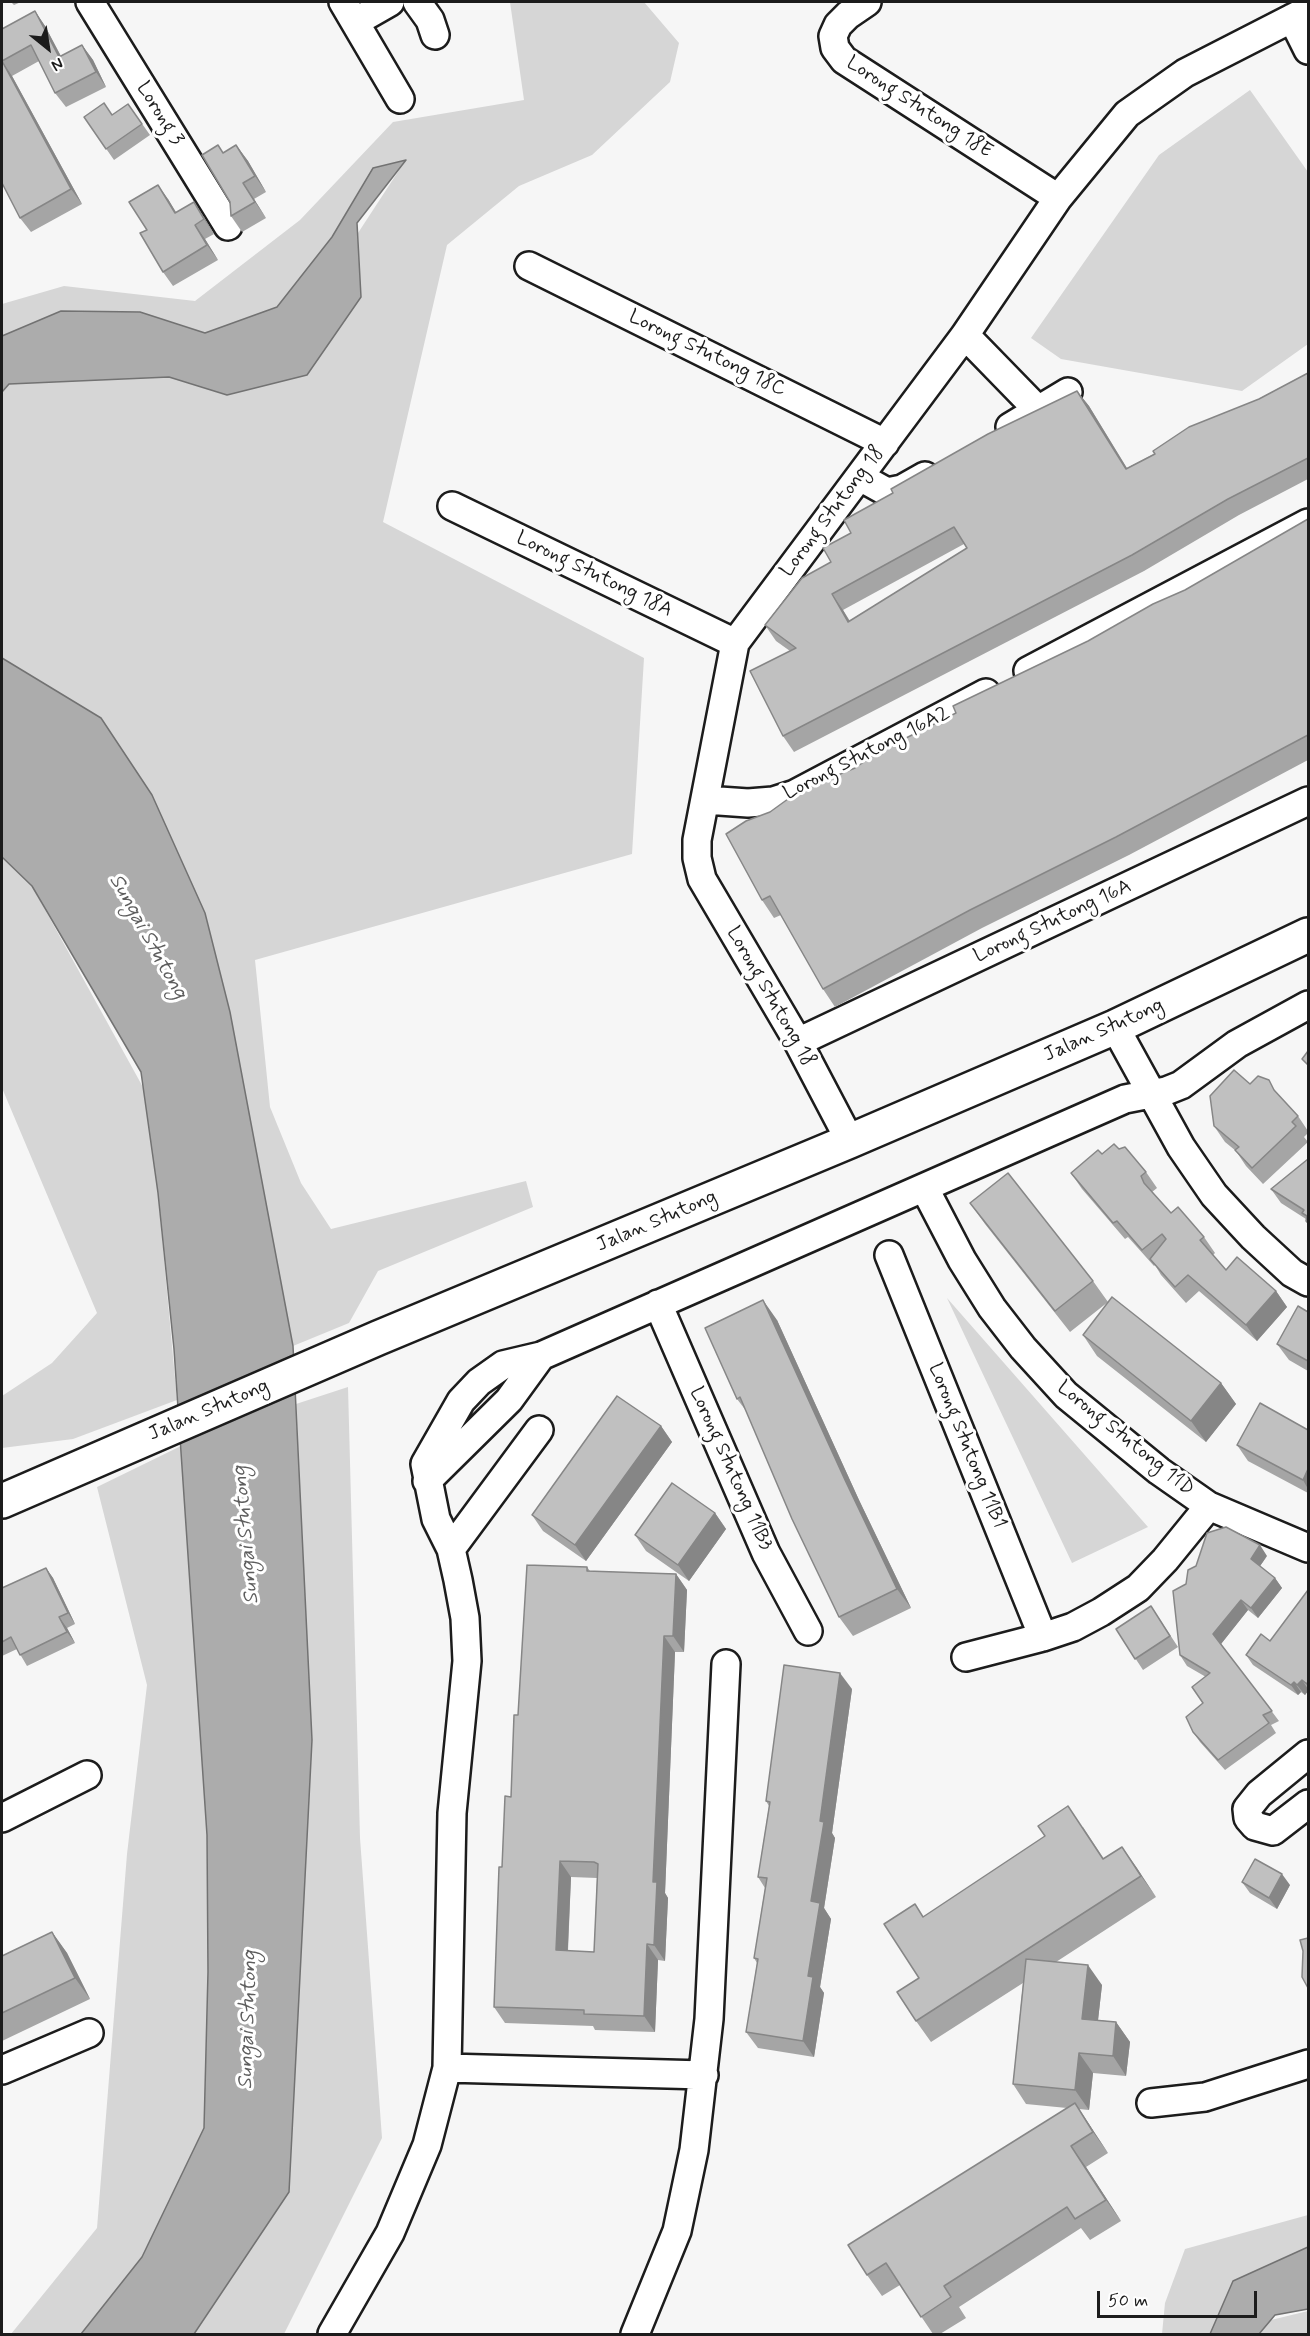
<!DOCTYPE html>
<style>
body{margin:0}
#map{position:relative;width:1310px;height:2336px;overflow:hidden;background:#f6f6f6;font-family:Mynerve,sans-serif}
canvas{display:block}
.frame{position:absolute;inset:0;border:3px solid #1c1c1c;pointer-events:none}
.north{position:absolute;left:18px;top:18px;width:60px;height:60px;-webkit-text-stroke:4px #fff;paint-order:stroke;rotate:150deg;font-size:16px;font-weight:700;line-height:24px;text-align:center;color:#1c1c1c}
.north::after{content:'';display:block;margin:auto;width:21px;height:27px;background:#1c1c1c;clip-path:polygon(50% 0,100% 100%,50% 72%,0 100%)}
.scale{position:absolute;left:1097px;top:2291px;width:160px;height:27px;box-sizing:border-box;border:3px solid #1c1c1c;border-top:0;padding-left:8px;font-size:18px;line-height:21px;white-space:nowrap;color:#1c1c1c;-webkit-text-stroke:4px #fff;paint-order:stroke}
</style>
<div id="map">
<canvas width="1310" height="2336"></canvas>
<div class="frame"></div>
<div class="north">N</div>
<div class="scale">50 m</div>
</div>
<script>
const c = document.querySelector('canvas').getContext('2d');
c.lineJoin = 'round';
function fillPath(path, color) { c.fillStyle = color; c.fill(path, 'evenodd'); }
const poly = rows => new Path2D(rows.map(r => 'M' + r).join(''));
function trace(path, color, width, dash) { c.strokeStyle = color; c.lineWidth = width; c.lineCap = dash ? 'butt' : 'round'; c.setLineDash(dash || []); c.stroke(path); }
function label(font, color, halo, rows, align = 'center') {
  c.font = font + ' Mynerve,sans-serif'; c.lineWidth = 6; c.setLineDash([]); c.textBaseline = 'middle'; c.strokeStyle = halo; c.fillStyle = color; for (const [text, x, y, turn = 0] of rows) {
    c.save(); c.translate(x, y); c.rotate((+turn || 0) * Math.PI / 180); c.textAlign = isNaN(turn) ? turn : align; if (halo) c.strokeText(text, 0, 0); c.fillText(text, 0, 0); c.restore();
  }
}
fillPath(poly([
 [510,2,644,2,679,43,670,82,592,155,519,186,447,245,383,522,644,658,632,854,255,960,270,1107,301,1183,331,1229,526,1181,533,1207,378,1271,349,1323,293,1346,230,1012,205,913,101,718,2,658,2,392,9,384,169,377,227,395,360,297,358,233,405,161,372,168,332,237,277,307,205,333,140,312,61,311,2,336,2,304,64,286,195,301,300,220,393,122,524,100],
 [1250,90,1308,172,1308,344,1242,391,1061,359,1031,338,1159,155],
 [2,857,32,886,144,1089,158,1193,177,1400,73,1439,2,1448,2,1396,52,1363,97,1313,2,1088],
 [947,1298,1148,1527,1072,1563],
 [348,1387,360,1838,382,2138,284,2334,194,2334,289,2192,312,1740,296,1404],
 [181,1446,207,1835,208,1972,204,2128,142,2257,81,2334,11,2334,97,2228,127,1854,147,1685,97,1487],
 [1308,2215,1308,2247,1233,2281,1210,2334,1162,2334,1165,2303,1185,2249],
 [1308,2311,1308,2334,1259,2334,1271,2320]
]), '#d6d6d6');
const water = poly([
 [406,160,357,223,361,297,307,375,227,395,169,377,9,384,2,392,2,336,61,311,140,312,205,333,277,307,332,237,373,168,406,160],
 [2,658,101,718,152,795,205,913,230,1012,293,1346,312,1740,289,2192,194,2334,81,2334,142,2257,204,2128,208,1972,207,1835,174,1349,158,1193,141,1072,32,886,2,857,2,658],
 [1308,2247,1308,2309,1275,2315,1259,2334,1210,2334,1233,2281,1308,2247]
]);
fillPath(water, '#acacac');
trace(water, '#727272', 1.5);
const minor = poly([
 [90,2,228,226],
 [343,2,400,99],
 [417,2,430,20,435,35],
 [867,2,848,15,838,25,833,36,835,48,844,60,1058,198],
 [1292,18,1308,50],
 [355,22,390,2],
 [529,266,885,443],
 [965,335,1038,410],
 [1010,427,1068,392],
 [860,477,887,492,902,489,925,476],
 [452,506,735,643],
 [1028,671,1308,523],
 [705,800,748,803,773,801,795,794,986,693],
 [1115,1027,1181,1147,1214,1195,1253,1237,1292,1273,1308,1282],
 [798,1042,1308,801],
 [850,1141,798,1042,702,879,697,858,697,840,735,643,965,335,1058,198,1127,114,1185,73,1308,10],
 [925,1189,962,1260,992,1308,1023,1348,1066,1395,1159,1471,1209,1506,1308,1548],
 [889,1255,1043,1637],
 [658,1304,766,1553,808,1631],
 [427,1481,509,1400,541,1356],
 [451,1549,539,1430],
 [966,1657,1043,1637,1073,1627,1101,1612,1138,1588,1165,1560,1209,1506],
 [1308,1754,1259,1794,1247,1809,1248,1818,1255,1826,1273,1831,1308,1804],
 [2,1818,87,1775],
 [447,2068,704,2075],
 [2,2070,89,2033],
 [1151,2103,1205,2097,1308,2064],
 [332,2334,390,2233,427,2145,447,2068,452,1813,467,1661,465,1618,458,1580,451,1549,436,1519,425,1464,461,1401,479,1382,503,1365,541,1356,1125,1099,1166,1091,1181,1085,1237,1044,1308,1005],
 [635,2334,677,2231,694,2150,709,2019,726,1664]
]);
const major = poly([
 [2,1501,378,1338,850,1141,1115,1027,1308,935]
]);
trace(minor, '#1c1c1c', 32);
trace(major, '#1c1c1c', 38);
trace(minor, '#fff', 27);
trace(major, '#fff', 33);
fillPath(poly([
 [11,2,21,2,14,5],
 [35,11,45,26,61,56,82,45,93,60,106,87,66,107,55,93,39,61,12,76,82,204,31,232,20,218,2,183,2,29],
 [128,104,150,135,114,160,84,117,112,115],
 [236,145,248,161,266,192,254,199,266,218,242,232,231,216,230,202,223,153],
 [168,199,176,212,204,217,214,234,205,239,218,260,173,286,163,272,147,230],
 [1308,373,1308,479,1239,515,1144,571,794,752,783,736,790,651,776,641,765,625,831,562,851,533,1077,391,1089,406,1127,468],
 [964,544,967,548,850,621,843,610],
 [1308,519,1308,760,1129,855,982,928,835,1007,823,989,781,915,774,918,762,900,770,812,855,768,1088,641,1185,590],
 [1250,1084,1281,1098,1298,1116,1308,1131,1308,1133,1304,1137,1308,1142,1263,1184,1246,1166,1236,1151,1225,1142,1214,1126],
 [1119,1149,1146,1172,1157,1188,1152,1192,1171,1213,1204,1237,1215,1253,1213,1255,1226,1270,1276,1291,1287,1307,1257,1341,1199,1291,1186,1303,1161,1275,1155,1265,1154,1266,1128,1237,1125,1239,1082,1189,1071,1173,1102,1154],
 [1308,1159,1308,1225,1306,1221,1306,1219,1281,1203,1271,1189],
 [970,1203,1093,1281,1108,1302,1070,1332,985,1224],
 [1308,1312,1308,1371,1289,1360,1277,1344],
 [777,1320,859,1500,911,1608,853,1636,839,1617,747,1412,737,1399],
 [1083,1335,1221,1383,1236,1404,1206,1442,1097,1356],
 [661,1426,672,1442,586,1561,543,1531,532,1515],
 [1308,1430,1308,1493,1248,1461,1237,1445],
 [715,1513,726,1529,689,1581,646,1551,635,1535],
 [1267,1556,1260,1566,1275,1578,1282,1588,1258,1618,1248,1610,1221,1644,1279,1721,1271,1725,1276,1733,1225,1770,1200,1742,1193,1732,1203,1703,1206,1677,1187,1666,1180,1655],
 [587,1567,590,1571,676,1574,687,1590,684,1652,675,1652,665,1893,668,1898,665,1961,658,1960,655,2032,595,2030,593,2026,505,2023,494,2007,502,1867,511,1797,518,1715],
 [571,1877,597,1878,594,1952,568,1951],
 [46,1568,53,1578,75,1624,67,1628,75,1643,27,1666,17,1649,2,1656,2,1588],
 [1308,1590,1308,1691,1305,1695,1301,1692,1298,1695,1253,1665,1246,1655,1270,1641],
 [1151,1606,1178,1647,1143,1670,1116,1629],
 [852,1689,832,1833,835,1838,824,1908,831,1919,820,1987,824,1993,814,2057,758,2048,746,2032,757,1963,754,1958,765,1888,758,1877,769,1806,766,1801],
 [1083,1827,1104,1859,1122,1847,1156,1897,1056,1962,1102,1985,1098,2020,1116,2022,1130,2042,1126,2076,1093,2073,1089,2110,1079,2109,1108,2153,1086,2167,1121,2221,1090,2240,1081,2228,959,2307,966,2318,940,2334,933,2334,900,2285,882,2296,867,2275,1067,2108,1026,2104,1013,2084,1023,1983,931,2042,916,2021,923,1917],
 [1242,1882,1290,1885,1277,1909,1250,1893],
 [52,1932,67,1953,90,1999,2,2041,2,1956]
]), '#a5a5a5');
fillPath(poly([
 [35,11,45,26,69,72,59,57],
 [82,45,93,60,106,87,96,72],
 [2,61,12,76,82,204,71,189],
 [236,145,248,161,266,192,255,176],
 [243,183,254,199,266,218,255,202],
 [158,185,168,199,185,228,175,213],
 [194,202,204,217,214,234,204,219],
 [195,225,205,239,218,260,207,245],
 [1077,391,1089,406,1137,485,1126,469],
 [832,594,843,610,859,638,848,622],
 [1276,1291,1287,1307,1257,1341,1246,1325],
 [763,1300,777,1320,859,1500,911,1608,897,1589,845,1480],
 [1221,1383,1236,1404,1206,1442,1191,1421],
 [661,1426,672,1442,586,1561,575,1545],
 [1308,1469,1308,1489,1303,1480],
 [715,1513,726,1529,689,1581,678,1565],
 [1260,1545,1267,1556,1258,1569,1251,1559],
 [46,1568,53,1578,75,1624,68,1613],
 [676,1574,687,1590,684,1652,673,1636],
 [1275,1578,1282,1588,1258,1618,1251,1608],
 [1241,1600,1248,1610,1221,1644,1213,1634],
 [59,1617,67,1628,75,1643,67,1632],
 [664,1636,675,1652,665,1893,668,1898,665,1961,654,1945,653,1882],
 [840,1673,852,1689,832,1833,835,1838,824,1908,831,1919,820,1987,824,1993,814,2057,803,2041,808,1976,811,1901,820,1821],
 [1302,1680,1308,1689,1308,1691,1305,1695,1297,1685],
 [1294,1682,1301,1692,1298,1695,1291,1685],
 [1122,1847,1137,1868,1156,1897,1141,1876],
 [560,1861,571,1877,567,1966,556,1950],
 [1282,1874,1290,1885,1277,1909,1269,1898],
 [52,1932,67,1953,90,1999,75,1978],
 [647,1944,658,1960,655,2032,644,2016],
 [1088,1965,1102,1985,1096,2038,1082,2019],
 [1116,2022,1130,2042,1126,2076,1113,2056],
 [1079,2053,1093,2073,1089,2110,1075,2090],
 [1075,2103,1089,2124,1108,2153,1093,2132],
 [1071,2146,1086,2167,1121,2221,1106,2200]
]), '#868686');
const building = poly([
 [35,11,59,57,82,45,96,72,55,93,31,45,2,61,71,189,20,218,2,183,2,29,35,11],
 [104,103,112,115,128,104,142,124,106,149,84,117,104,103],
 [218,145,223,153,236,145,255,176,243,183,255,202,231,216,230,202,202,155,218,145],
 [158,185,175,213,194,202,204,219,195,225,207,245,163,272,140,233,147,230,129,202,158,185],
 [1308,373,1308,458,1228,499,1132,555,783,736,750,671,796,648,765,625,802,578,831,562,823,548,851,533,844,520,893,493,891,489,988,434,1077,391,1126,469,1155,454,1153,451,1189,427,1259,399,1308,373],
 [954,527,967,548,848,622,832,594,954,527],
 [1308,519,1308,735,1116,837,970,910,823,989,770,896,762,900,726,834,746,821,770,812,799,791,855,768,880,751,956,713,953,706,1088,641,1153,604,1185,590,1308,519],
 [1308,1051,1308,1065,1302,1059,1308,1051],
 [1234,1070,1250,1084,1258,1076,1269,1080,1274,1090,1298,1116,1292,1122,1296,1126,1252,1168,1235,1150,1239,1147,1214,1126,1210,1096,1234,1070],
 [1114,1144,1119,1149,1125,1147,1146,1172,1141,1176,1144,1183,1171,1213,1178,1207,1204,1237,1200,1240,1226,1270,1237,1257,1276,1291,1246,1325,1188,1275,1175,1287,1150,1259,1166,1239,1162,1234,1142,1250,1117,1221,1113,1223,1071,1173,1098,1150,1102,1154,1114,1144],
 [1308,1159,1308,1223,1306,1221,1307,1216,1302,1213,1304,1210,1271,1189,1308,1159],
 [1008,1173,1093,1281,1055,1311,970,1203,1008,1173],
 [1112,1297,1221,1383,1191,1421,1083,1335,1112,1297],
 [763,1300,845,1480,897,1589,839,1617,792,1519,740,1397,737,1399,705,1328,763,1300],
 [1298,1306,1308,1312,1308,1361,1277,1344,1298,1306],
 [617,1396,661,1426,575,1545,532,1515,617,1396],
 [1260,1403,1308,1430,1308,1469,1303,1480,1237,1445,1260,1403],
 [672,1483,715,1513,678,1565,635,1535,672,1483],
 [1226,1527,1260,1545,1251,1559,1275,1578,1251,1608,1241,1600,1213,1634,1272,1711,1263,1715,1269,1723,1218,1760,1193,1732,1186,1717,1203,1703,1192,1687,1210,1673,1180,1655,1173,1591,1186,1584,1188,1570,1196,1566,1207,1533,1226,1527],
 [527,1565,587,1567,587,1571,676,1574,673,1636,664,1636,653,1882,657,1882,654,1945,647,1944,644,2016,584,2014,584,2010,494,2007,499,1867,502,1867,505,1796,511,1797,514,1715,518,1715,527,1565],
 [560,1861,594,1862,598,1864,594,1952,556,1950,560,1861],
 [46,1568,68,1613,59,1617,67,1632,20,1655,11,1637,2,1642,2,1588,46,1568],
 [1308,1590,1308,1681,1307,1684,1302,1680,1297,1685,1294,1682,1291,1685,1246,1655,1261,1634,1270,1641,1308,1590],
 [1151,1606,1170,1636,1135,1659,1116,1629,1151,1606],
 [784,1665,840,1673,820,1821,824,1822,811,1901,820,1903,808,1976,813,1977,803,2041,746,2032,758,1959,754,1958,767,1878,758,1877,770,1802,766,1801,784,1665],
 [1068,1806,1103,1859,1122,1847,1141,1876,916,2021,897,1992,919,1978,884,1924,915,1904,923,1917,1045,1836,1038,1826,1068,1806],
 [1255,1859,1282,1874,1269,1898,1242,1882,1255,1859],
 [52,1932,75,1978,2,2013,2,1956,52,1932],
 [1308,1938,1308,1988,1302,1977,1303,1951,1300,1940,1308,1938],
 [1026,1959,1088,1965,1082,2019,1116,2022,1113,2056,1079,2053,1075,2090,1013,2084,1026,1959],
 [1075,2103,1093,2132,1071,2146,1106,2200,1075,2219,1067,2207,944,2286,951,2297,921,2317,886,2263,867,2275,848,2245,1075,2103]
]);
fillPath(building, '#c0c0c0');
trace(building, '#868686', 1.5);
label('20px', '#1c1c1c', '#fff', [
 ["Lorong Stutong 18E",919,108,33],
 ["Lorong 3",159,114,58],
 ["Lorong Stutong 18C",707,354,26],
 ["Lorong Stutong 18",833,512,-53],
 ["Lorong Stutong 18A",594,575,26],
 ["Lorong Stutong 16A2",867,754,-27],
 ["Lorong Stutong 16A",1053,922,-25],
 ["Lorong Stutong 18",770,997,60],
 ["Jalan Stutong",1104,1031,-24],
 ["Jalan Stutong",657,1222,-23],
 ["Jalan Stutong",209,1411,-23],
 ["Lorong Stutong 11D",1125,1439,39],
 ["Lorong Stutong 11B1",966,1446,68],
 ["Lorong Stutong 11B3",730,1469,66]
]);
label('italic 21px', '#5d5d5d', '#fff', [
 ["Sungai Stutong",147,937,61],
 ["Sungai Stutong",247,1535,-95],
 ["Sungai Stutong",249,2020,-88]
]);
</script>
